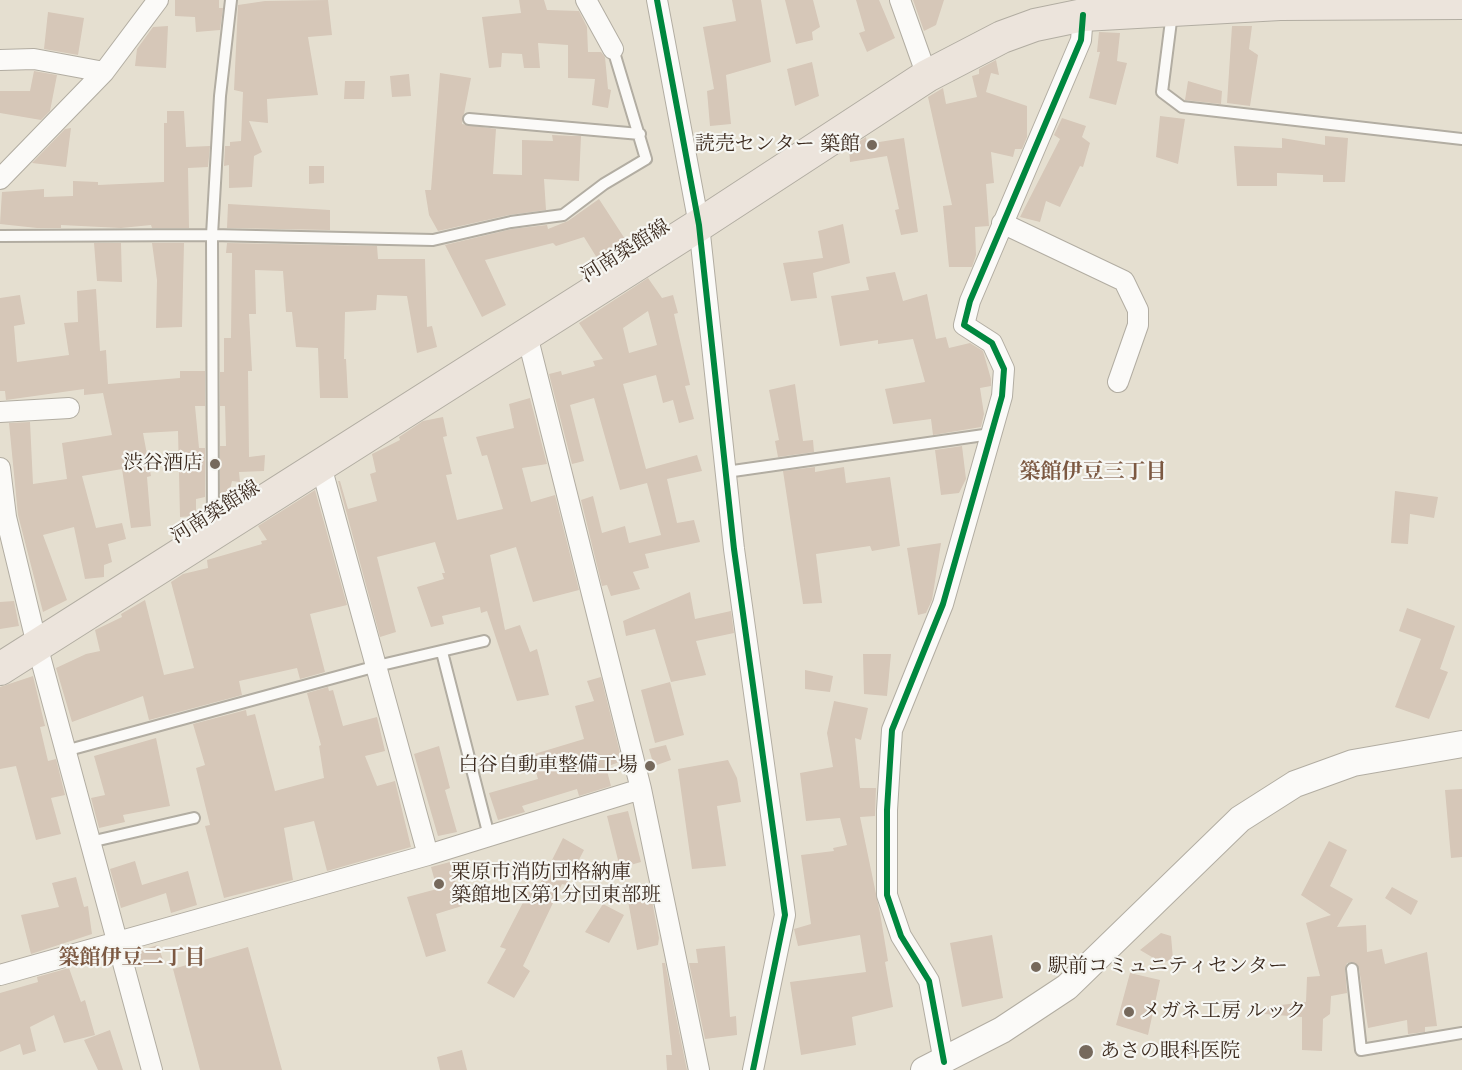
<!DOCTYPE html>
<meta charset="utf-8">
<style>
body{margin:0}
canvas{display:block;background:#e5dfd0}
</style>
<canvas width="1462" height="1070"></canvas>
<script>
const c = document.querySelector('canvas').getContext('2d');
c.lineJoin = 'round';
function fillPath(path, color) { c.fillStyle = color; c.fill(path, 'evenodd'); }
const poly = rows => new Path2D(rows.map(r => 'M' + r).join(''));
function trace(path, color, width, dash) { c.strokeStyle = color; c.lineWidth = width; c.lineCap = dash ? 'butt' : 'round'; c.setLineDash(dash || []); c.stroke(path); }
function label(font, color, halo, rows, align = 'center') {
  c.font = font + ' Cardo,"Noto Serif JP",serif'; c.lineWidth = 4.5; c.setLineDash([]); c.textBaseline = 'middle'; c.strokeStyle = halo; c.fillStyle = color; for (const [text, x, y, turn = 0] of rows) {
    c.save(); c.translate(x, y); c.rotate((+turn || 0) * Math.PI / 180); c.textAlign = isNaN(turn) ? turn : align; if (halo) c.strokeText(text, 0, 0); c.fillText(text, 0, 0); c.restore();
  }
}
fillPath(poly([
 [175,0,219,0,219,8,223,8,220,30,196,32,195,17,175,16],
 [328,0,332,35,308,37,318,95,267,99,268,123,249,121,262,152,254,156,252,187,229,188,229,165,224,166,225,146,230,146,230,142,241,141,243,92,234,90,238,5,265,1],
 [519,0,544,0,547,10,579,11,587,27,588,52,601,52,605,57,608,89,611,90,608,108,592,105,595,79,568,78,568,45,538,43,540,68,524,68,522,54,502,53,501,67,489,68,482,17,521,13],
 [732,0,761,0,771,62,726,75,731,124,710,126,707,91,714,89,703,27,736,21],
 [785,0,813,0,820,27,812,32,813,40,796,44],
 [856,0,879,0,895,38,867,52,859,33,865,31],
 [913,0,944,0,936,25,924,31],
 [48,12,84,18,78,55,44,49],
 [168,26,166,68,135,66,137,49,153,27],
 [1232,26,1252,26,1249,49,1258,55,1250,106,1227,103],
 [1099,32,1120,33,1117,61,1127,63,1116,105,1089,98,1100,52,1097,52],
 [996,60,999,75,991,73,986,92,1027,106,1027,137,1022,149,1015,149,1013,157,991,152,994,183,986,184,989,226,975,227,976,255,972,267,949,267,943,206,952,205,928,97,943,88,946,104,977,97,972,76,979,74,979,69],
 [812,62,819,96,795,106,787,69],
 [34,71,57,75,50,111,41,120,0,113,0,91,30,91],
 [440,73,471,78,462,124,496,129,493,174,522,175,522,140,553,141,552,135,574,136,581,136,579,181,544,179,546,210,509,215,438,231,429,215,425,190,431,190],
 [409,74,411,96,392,97,390,76],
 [345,81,365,81,364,99,344,99],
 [1188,81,1222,91,1221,104,1185,100],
 [167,111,184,111,186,147,210,146,208,167,188,168,189,228,152,228,151,225,121,228,61,225,61,228,37,228,0,224,2,192,44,189,44,197,73,196,73,181,98,182,98,185,164,182,164,123,167,123],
 [1160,116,1185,119,1178,164,1156,157],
 [1062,118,1086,126,1082,137,1090,143,1083,167,1080,166,1060,207,1046,201,1040,222,1020,217,1060,139,1054,135],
 [71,128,66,167,32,163,65,129],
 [1325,136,1348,138,1345,182,1323,182,1323,175,1277,173,1277,186,1237,186,1234,146,1282,148,1282,138,1325,145],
 [866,137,867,144,904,138,918,232,901,235,895,210,899,209,887,156,850,162,849,148],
 [309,166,324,166,324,183,309,184],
 [599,199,625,239,597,258,584,237,556,246,553,243,485,260,506,305,482,317,445,245,512,229,547,225,548,229,568,221],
 [228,204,330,210,330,230,227,228],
 [843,224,850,263,813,273,817,298,791,301,783,263,823,258,818,231],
 [94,243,121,243,122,282,97,281],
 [152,243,184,243,182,327,156,328,157,280],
 [227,243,377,246,378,259,425,259,427,327,432,326,437,347,417,353,407,296,377,295,376,310,345,312,344,359,346,359,348,398,320,398,318,348,296,347,292,312,286,312,283,271,255,270,256,314,249,314,252,371,248,371,249,457,265,455,264,471,239,472,240,482,232,481,229,494,220,495,220,446,226,446,225,406,220,406,220,372,224,372,224,338,231,338,232,253,226,253],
 [895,272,903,301,927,294,936,339,946,337,949,348,970,343,983,351,991,379,991,386,980,388,984,414,981,427,933,435,931,419,893,424,885,389,925,382,913,339,878,344,878,340,840,346,831,296,869,290,866,277],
 [648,278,662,298,673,295,678,313,674,314,690,385,685,386,694,419,679,423,673,400,663,403,656,375,623,384,646,469,697,455,702,471,667,479,677,523,694,520,700,542,645,554,649,568,633,572,640,589,611,596,607,585,602,586,581,500,593,496,602,533,625,526,629,543,661,535,647,483,620,490,594,398,570,405,584,461,572,464,549,374,561,371,562,375,595,366,593,361,603,359,579,323],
 [648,311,657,345,629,353,623,328],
 [96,289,100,351,106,350,108,384,180,378,180,371,205,371,205,406,195,406,199,448,205,448,205,497,196,499,196,516,180,517,178,431,143,433,151,476,147,477,151,526,131,528,122,469,82,476,96,528,122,523,126,539,108,544,112,562,104,565,104,577,85,579,74,527,43,535,67,600,43,612,18,515,9,423,30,422,33,484,67,479,62,443,112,435,103,393,84,395,84,389,6,400,5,391,0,391,0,298,20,295,25,324,14,326,17,362,69,355,64,323,78,322,77,291],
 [795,384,803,441,813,440,814,452,778,457,775,441,779,440,769,390],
 [530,398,547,464,522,468,531,502,555,495,579,590,533,602,516,547,490,555,505,630,520,625,530,652,537,649,549,695,517,701,487,611,481,613,480,607,442,616,444,624,431,627,417,587,444,579,442,573,445,573,435,542,377,557,396,632,380,637,338,481,340,481,348,509,377,501,370,474,376,472,372,454,400,440,399,437,423,421,443,417,447,436,443,437,452,474,446,475,457,520,503,509,487,455,482,456,476,437,514,428,509,404],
 [962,446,966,479,959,493,941,495,935,450],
 [815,467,815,472,844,467,846,483,890,477,900,546,872,551,870,546,816,554,822,603,803,604,783,471],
 [315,490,347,605,310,614,325,672,300,679,297,668,239,681,242,695,149,720,143,696,72,722,56,668,86,654,100,651,95,630,122,617,121,614,145,600,164,675,194,668,171,582,183,574,208,568,207,560,262,544,261,541,267,540,258,526],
 [1395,491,1438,497,1434,518,1410,514,1408,544,1391,543],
 [941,543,932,600,926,613,918,615,907,548],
 [690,592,695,619,731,611,734,633,696,641,706,675,671,682,655,629,626,636,623,621],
 [14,601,19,626,0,629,0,602],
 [1407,608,1455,626,1440,669,1448,672,1429,719,1395,707,1421,639,1399,631],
 [863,654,891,654,887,696,864,694],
 [805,670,833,676,830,692,805,689],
 [33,676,45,726,40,727,48,761,56,759,65,795,51,798,61,834,36,840,16,766,0,769,0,687],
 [601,677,622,761,606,767,611,786,579,796,577,789,522,806,525,812,498,820,489,793,538,779,531,755,584,739,575,706,594,701,587,681],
 [670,682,684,735,655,743,641,690],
 [328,687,329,691,333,690,343,726,377,717,385,751,365,756,377,786,395,781,411,847,327,871,314,821,284,828,293,880,224,898,205,826,210,825,196,768,205,765,193,724,246,710,247,716,255,714,275,791,324,778,319,746,321,745,307,693],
 [834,701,868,708,861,740,855,738,860,788,876,788,875,816,860,817,880,913,888,961,885,962,893,1007,852,1017,856,1045,801,1055,790,982,866,972,860,935,798,946,794,929,811,924,801,855,834,851,833,848,847,845,840,818,806,821,800,773,833,767,827,733],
 [156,738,170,806,123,815,125,822,99,828,91,798,105,795,94,756],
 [666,745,671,760,654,766,649,749],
 [439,746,450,788,445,790,457,832,438,836,414,754],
 [728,760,737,778,741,802,717,806,726,866,692,869,678,769],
 [1462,789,1462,857,1451,858,1445,790],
 [628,811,641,862,620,868,607,816],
 [563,838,584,850,566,885,562,884,523,966,530,971,514,998,487,983,506,949,500,947,531,887,537,890],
 [1329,841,1347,850,1330,886,1353,899,1337,927,1366,925,1367,952,1382,949,1385,964,1427,952,1437,1026,1425,1027,1425,1032,1408,1034,1407,1020,1368,1028,1359,968,1352,962,1347,963,1345,969,1347,993,1331,996,1330,1014,1323,1019,1322,1051,1302,1050,1302,1017,1264,1014,1264,1007,1306,1002,1307,977,1320,976,1306,923,1331,915,1301,895],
 [135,861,142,885,188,871,197,905,171,913,166,893,121,908,110,869],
 [450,862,462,906,436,914,446,951,426,957,407,897,437,889,431,867],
 [76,877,84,907,88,906,92,934,31,954,21,915,59,907,52,883],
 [1392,887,1418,901,1411,915,1385,898],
 [651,895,659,938,658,945,637,950,628,901],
 [603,904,624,915,609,943,585,932],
 [1161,933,1171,936,1173,959,1162,963,1140,950],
 [992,935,1003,998,962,1007,950,943],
 [158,945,163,960,139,967,135,952],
 [725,946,730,1017,736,1016,737,1035,705,1039,689,963,698,963,696,949],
 [248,947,282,1070,200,1070,173,969],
 [662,963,665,963,687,1070,667,1070,666,1055,672,1055],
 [69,968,81,1002,85,1000,95,1035,64,1043,54,1015,30,1027,36,1051,23,1055,20,1044,0,1052,0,993,38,982,37,977],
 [1130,973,1160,980,1148,1035,1116,1025],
 [110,1030,123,1070,98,1070,84,1040],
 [462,1050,467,1070,440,1070,437,1057]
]), '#d6c7b8');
const service = poly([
 [1172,13,1162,92,1182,107,1462,139],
 [469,119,640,134],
 [0,236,212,235,433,240,511,222,563,215,604,184,646,159,613,49],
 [726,472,991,434],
 [213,529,212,235,220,96,231,0],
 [442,652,489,836],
 [65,751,377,666,484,641],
 [90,842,194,818],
 [1352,969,1361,1050,1462,1033]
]);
const minor = poly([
 [586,0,613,49],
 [657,0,699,225,734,549,785,915,753,1070],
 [900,0,927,76],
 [0,60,34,59,104,72],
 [0,179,104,72,158,0],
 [1002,223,1124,281,1138,310,1138,325,1118,382],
 [527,335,641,789,699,1070],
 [0,412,69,408],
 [321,466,428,855],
 [0,468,6,517,37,645,152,1070],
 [0,975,428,855,641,789],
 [944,1062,929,981,901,936,887,895,887,810,892,730,943,604,1002,396,1004,369,992,343,964,325,970,301,1081,40,1083,15]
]);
const tertiary = poly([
 [924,1070,1002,1030,1067,987,1240,819,1295,784,1353,763,1462,744]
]);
const primary = poly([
 [0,669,699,225,927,76,1002,37,1035,25,1083,15,1280,4,1462,3]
]);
trace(service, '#b2ada2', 14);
trace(minor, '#b2ada2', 22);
trace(tertiary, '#b2ada2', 28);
trace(primary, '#b2ada2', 34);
trace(service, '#fbfaf8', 10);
trace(minor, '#fbfaf8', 20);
trace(tertiary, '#fbfaf8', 26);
trace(primary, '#ece4dc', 32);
trace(poly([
 [657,0,699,225,734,549,785,915,753,1070],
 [944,1062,929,981,901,936,887,895,887,810,892,730,943,604,1002,396,1004,369,992,343,964,325,970,301,1081,40,1083,15]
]), '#00873e', 6);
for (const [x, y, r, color] of [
 [872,145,6,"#76695c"],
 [215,464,6,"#76695c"],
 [650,766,6,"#76695c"],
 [439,884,6,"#76695c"],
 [1036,967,6,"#76695c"],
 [1129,1012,6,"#76695c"],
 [1086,1052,8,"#76695c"]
]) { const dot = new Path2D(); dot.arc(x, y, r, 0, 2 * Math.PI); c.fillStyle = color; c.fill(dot); trace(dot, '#f6f6f2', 2); }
label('20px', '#3b2a1e', '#f6f6f2', [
 ["読売センター 築館",860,145,"right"],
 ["渋谷酒店",203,464,"right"],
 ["白谷自動車整備工場",638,766,"right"],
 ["栗原市消防団格納庫",451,873],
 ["築館地区第1分団東部班",451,896],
 ["駅前コミュニティセンター",1048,967],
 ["メガネ工房 ルック",1141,1012],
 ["あさの眼科医院",1100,1052]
], 'left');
label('20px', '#3b2a1e', '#f6f6f2', [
 ["河南築館線",626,252,-32],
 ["河南築館線",216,513,-32]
]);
label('bold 21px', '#7c5942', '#f6f6f2', [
 ["築館伊豆三丁目",1093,473],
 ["築館伊豆二丁目",132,959]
]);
</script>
